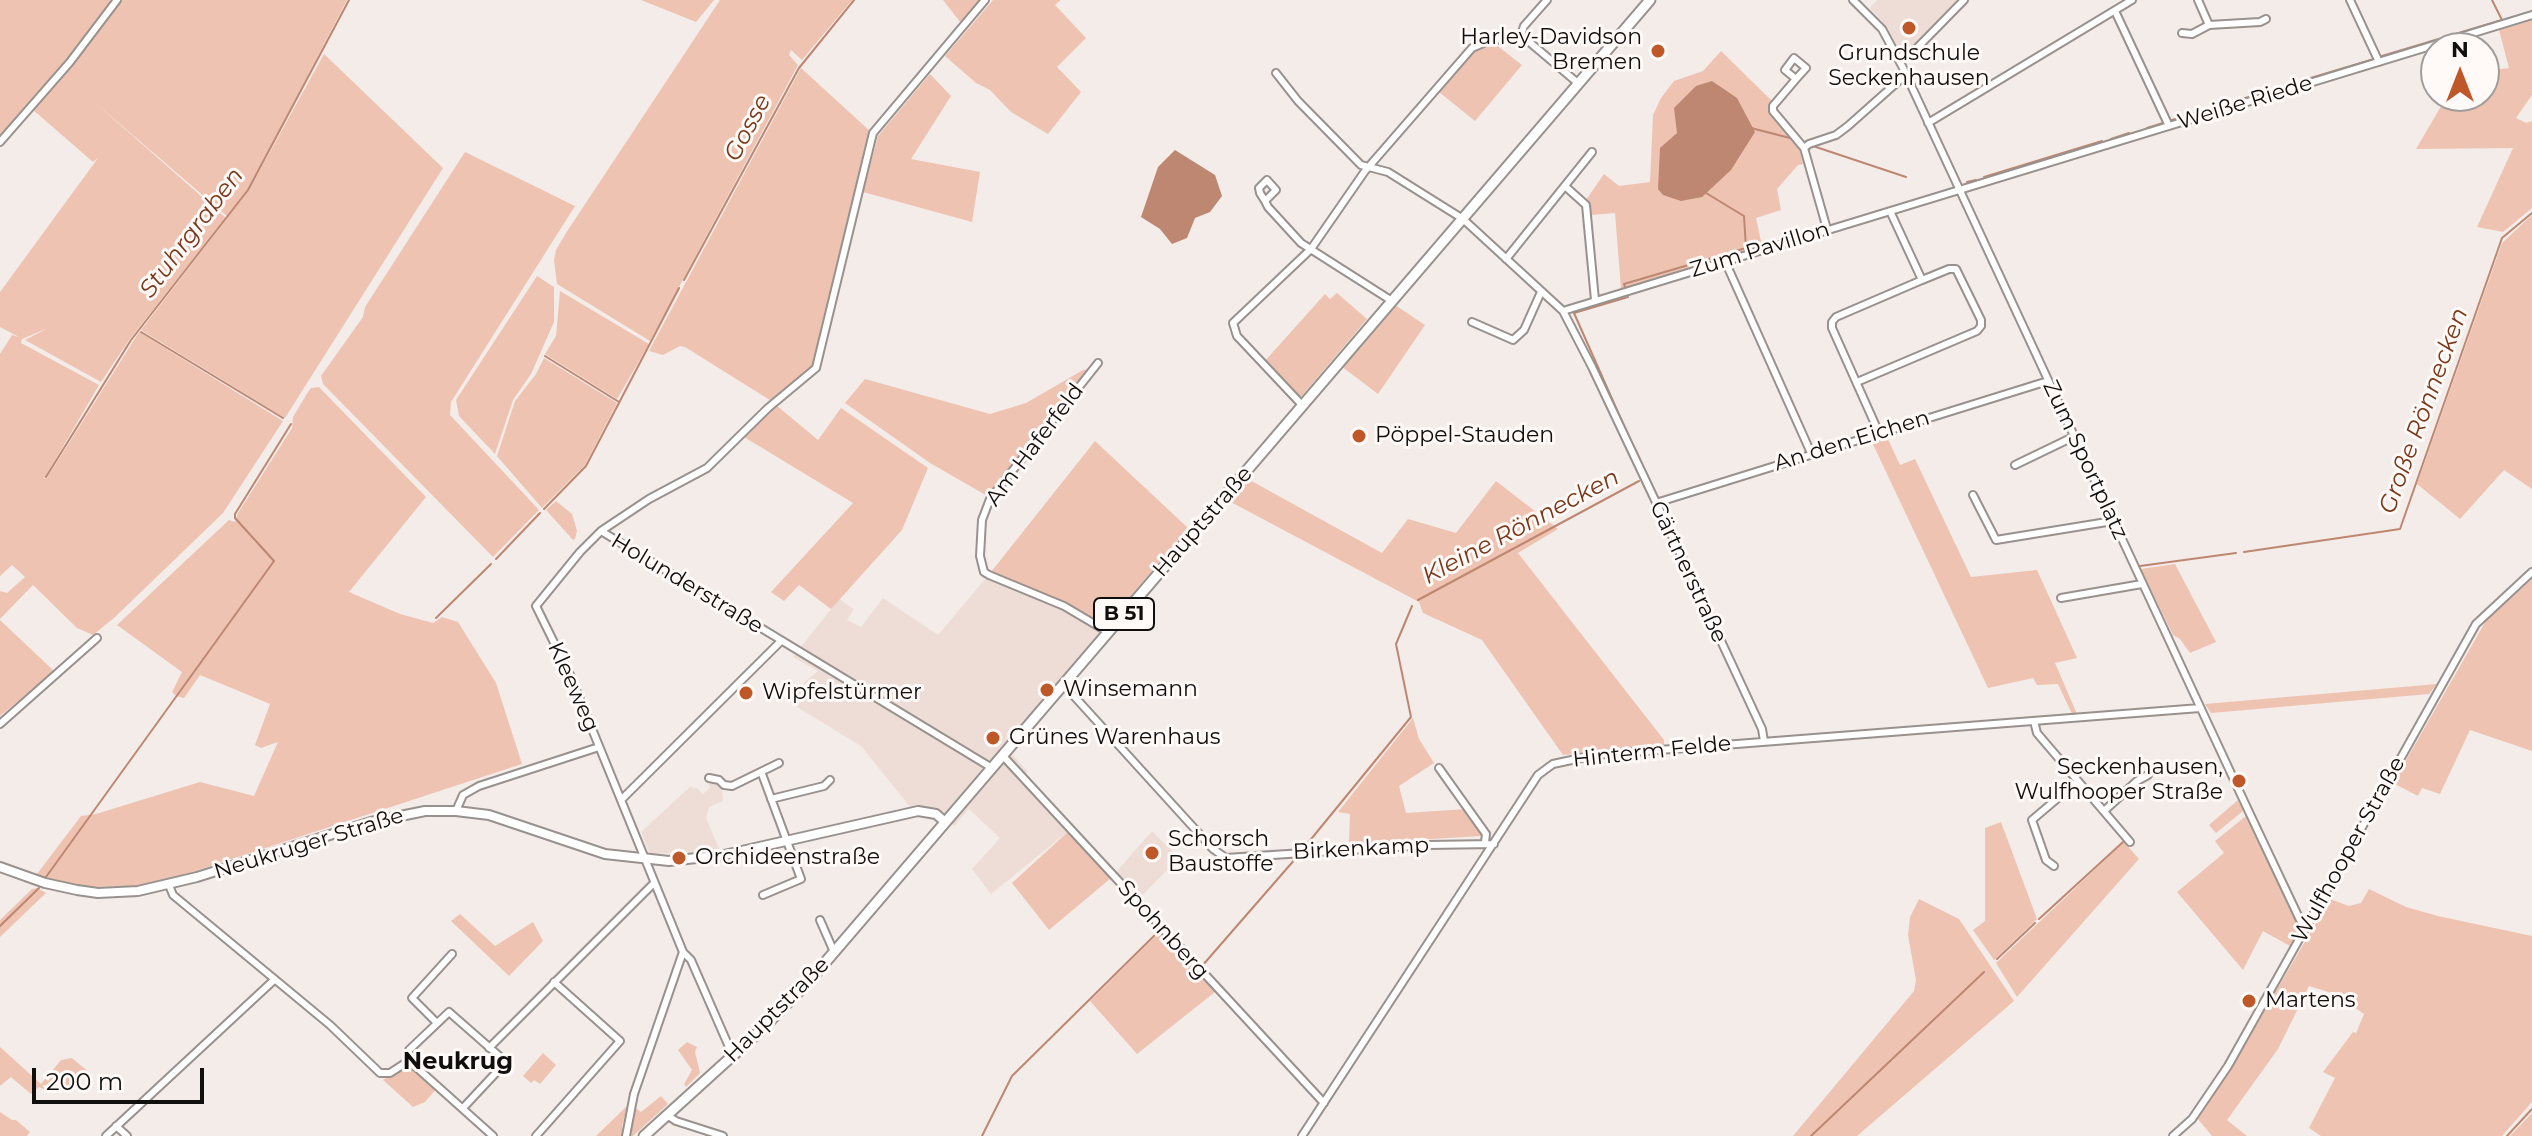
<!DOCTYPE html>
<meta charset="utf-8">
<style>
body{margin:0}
#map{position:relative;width:2532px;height:1136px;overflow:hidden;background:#f4ece9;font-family:Montserrat,sans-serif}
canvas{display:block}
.north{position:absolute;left:2420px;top:32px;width:80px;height:80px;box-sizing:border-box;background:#fffaf8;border:2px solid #a09c9a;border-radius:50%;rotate:0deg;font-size:22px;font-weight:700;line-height:32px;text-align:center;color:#110f0e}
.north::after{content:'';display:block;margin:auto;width:28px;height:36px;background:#be5829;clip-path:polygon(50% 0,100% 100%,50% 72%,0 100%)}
.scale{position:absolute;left:32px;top:1068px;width:172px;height:36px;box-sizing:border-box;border:4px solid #110f0e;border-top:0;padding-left:10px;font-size:24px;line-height:28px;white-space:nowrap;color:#110f0e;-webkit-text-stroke:6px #fffaf8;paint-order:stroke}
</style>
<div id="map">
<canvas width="2532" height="1136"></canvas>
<div class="north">N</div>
<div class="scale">200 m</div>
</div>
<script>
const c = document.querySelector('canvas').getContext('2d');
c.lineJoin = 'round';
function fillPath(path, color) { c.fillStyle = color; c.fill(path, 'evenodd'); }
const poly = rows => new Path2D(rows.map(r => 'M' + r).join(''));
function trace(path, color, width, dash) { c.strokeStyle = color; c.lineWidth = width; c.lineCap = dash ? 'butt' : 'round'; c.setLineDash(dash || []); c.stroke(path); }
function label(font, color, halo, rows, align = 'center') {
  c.font = font + ' Montserrat,sans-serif'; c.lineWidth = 6; c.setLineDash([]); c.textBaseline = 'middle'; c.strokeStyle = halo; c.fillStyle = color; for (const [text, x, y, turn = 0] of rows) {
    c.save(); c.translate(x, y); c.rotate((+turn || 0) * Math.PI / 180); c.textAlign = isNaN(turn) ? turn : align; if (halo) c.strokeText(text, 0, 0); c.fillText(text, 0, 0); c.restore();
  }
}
fillPath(poly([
 [1877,0,1959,0,1907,51,1897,48,1882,21,1870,8],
 [991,572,1116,628,1011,753,1028,772,1022,778,1070,830,991,894,972,869,1000,838,969,809,954,826,939,808,911,808,861,746,784,699,818,671,793,657,839,599,854,609,847,620,861,627,883,598,938,635],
 [717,783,722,789,723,801,709,807,706,818,720,851,650,854,641,832,691,786,694,789,696,787,703,794,710,788,709,784],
 [1152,831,1179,858,1135,903,1111,878]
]), '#edddd6');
fillPath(poly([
 [0,0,113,0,113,2,59,72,0,138],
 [122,0,347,0,248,190,228,217,92,100,226,218,129,340,101,382,25,340,48,328,22,339,21,343,99,385,44,479,47,478,139,332,283,421,223,513,115,617,93,635,77,628,33,585,0,619,0,591,7,593,25,577,12,565,0,576,0,354,12,335,19,337,0,327,0,292,98,158,93,162,32,109,98,32],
 [641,0,714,0,696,22],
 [720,0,852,0,802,60,791,50,789,55,798,65,650,341,557,284,554,260,556,250,566,233],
 [943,0,981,0,961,23],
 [993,0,1061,0,1055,5,1086,38,1057,67,1081,92,1048,134,1011,112,990,90,976,83,945,56],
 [2532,20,2532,95,2516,118,2526,123,2532,121,2532,208,2503,232,2477,227,2513,148,2416,149,2447,96,2484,96,2484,71,2509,68,2499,30],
 [1494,43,1522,65,1475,121,1439,92,1475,49],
 [1721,51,1773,102,1769,108,1798,144,1803,164,1798,165,1777,189,1781,210,1756,218,1762,246,1621,289,1615,213,1591,215,1590,204,1586,200,1604,174,1619,186,1650,182,1653,115,1661,98,1674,81,1703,71],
 [324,54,443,168,285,418,141,330,249,190],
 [801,68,871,132,813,367,773,402,685,347,680,346,663,355,649,351],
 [930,74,951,96,911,159,980,172,972,222,863,192,878,136],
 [465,152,575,206,451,402,450,415,539,510,493,557,323,384,321,376,363,317,365,307],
 [2532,215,2532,489,2504,470,2460,519,2417,484,2502,243],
 [537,276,554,287,554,322,531,374,513,400,495,454,459,416,456,400],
 [560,291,649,344,617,399,545,354,556,336],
 [1337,293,1367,319,1300,398,1264,362,1325,294,1330,299],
 [1395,305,1425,325,1378,394,1341,366],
 [544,358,617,403,585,465,542,508,497,456,515,401,536,374],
 [1090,369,989,497,930,463,845,403,865,379,990,414,1026,403,1083,370],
 [319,387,426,497,349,592,400,614,433,623,442,617,458,622,496,683,522,764,183,875,136,886,90,887,51,881,37,874,81,816,96,814,200,782,254,796,278,742,261,748,255,745,270,704,200,675,184,698,176,696,172,692,182,672,117,625,229,520,235,522,238,513,292,428,293,417,308,392,311,388],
 [776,405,818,440,841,408,928,468,902,530,831,609,799,585,784,601,771,592,853,503,744,437],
 [1886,435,1900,465,1915,459,1971,577,2037,570,2077,658,2055,663,2077,714,2072,714,2058,684,2037,685,2033,678,1988,688,1871,440],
 [1095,441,1188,528,1107,624,991,572],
 [1246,478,1382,553,1408,519,1456,533,1496,481,1558,529,1518,553,1664,740,1664,746,1563,755,1482,640,1423,613,1419,602,1227,500],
 [556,501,572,514,577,531,575,539,573,540,546,510],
 [2175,564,2216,642,2190,653,2180,639,2173,635,2141,569],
 [2532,579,2532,751,2470,730,2440,794,2422,788,2418,796,2393,783,2487,619],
 [0,620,54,671,0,716],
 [2437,684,2429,694,2211,713,2205,704],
 [1413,718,1419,739,1434,763,1399,786,1406,813,1466,809,1482,832,1481,836,1349,844,1350,814,1338,812],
 [2238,800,2243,811,2216,833,2209,825],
 [2246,816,2301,929,2290,946,2263,931,2243,970,2177,892,2224,853,2215,841],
 [2001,822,2037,919,1994,960,1973,930,1985,921,1985,828],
 [1070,830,1111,878,1049,930,1012,883],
 [2124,842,2139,859,2017,997,1996,963],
 [37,888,46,893,0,937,0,920,32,889],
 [2369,889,2406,907,2438,916,2532,936,2532,1102,2502,1136,2321,1136,2309,1128,2335,1078,2323,1072,2353,1032,2356,1033,2364,1014,2335,994,2309,986,2278,1049,2227,1120,2247,1136,2212,1136,2198,1119,2239,1054,2330,899,2349,906,2361,903],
 [1919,899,1959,919,2014,1001,1857,1136,1793,1136,1914,991,1916,980,1908,935,1910,917],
 [460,914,495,946,533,922,543,941,509,976,451,921],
 [1159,933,1215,992,1137,1054,1090,1001],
 [687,1042,697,1047,695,1052,700,1073,686,1087,684,1084,692,1070,678,1050],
 [0,1047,41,1084,61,1060,72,1058,90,1073,65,1089,58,1084,52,1085,47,1091,39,1087,31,1094,11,1077,0,1086],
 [543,1053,556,1065,540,1084,534,1080,531,1083,523,1076],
 [404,1067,411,1067,436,1089,425,1102,413,1107,383,1080],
 [661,1096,668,1104,633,1136,628,1136,633,1106,641,1112],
 [628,1105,622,1126,624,1136,596,1136],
 [0,1112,12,1120,16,1120,30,1132,27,1136,0,1136],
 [2532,1113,2532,1136,2510,1136]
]), '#eec3b2');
fillPath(poly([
 [1712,81,1737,98,1755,132,1731,170,1702,197,1681,201,1663,195,1658,189,1660,148,1677,133,1674,108,1696,86],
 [1175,150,1215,175,1222,196,1210,212,1195,218,1187,238,1172,244,1160,229,1141,217,1158,167]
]), '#bd8771');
trace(poly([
 [2382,56,2502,20,2492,0],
 [2304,80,2374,59],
 [2287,85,2299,82],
 [2172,120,2279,88],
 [1751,128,1790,138],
 [2147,128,2163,123],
 [2111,139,2129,133],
 [1813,146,1906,177],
 [1984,177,2102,141],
 [1967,182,1976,180],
 [684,280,799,68,854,0],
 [1625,287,1624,284,1746,248,1744,216,1706,193],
 [1628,297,1574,313,1640,462],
 [141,332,283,418],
 [545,356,619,402],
 [46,477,131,340,248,190,349,0],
 [544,509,586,466,679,288],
 [2244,552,2400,529,2502,238,2532,213],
 [496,559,540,513],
 [2140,566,2236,553],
 [1418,600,1639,481],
 [436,618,491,564],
 [1303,849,1411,717,1396,644,1412,606],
 [46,877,274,561,235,518,235,514,291,424],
 [2039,919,2123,842],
 [0,926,39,888],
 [1997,959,2035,923],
 [1202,966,1296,858],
 [982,1136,1012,1076,1159,931,1197,972],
 [1811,1136,1984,972],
 [2507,1136,2532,1109]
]), '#bd8771', 2);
const street = poly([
 [1853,0,1882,29,1903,68,2249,812,2301,922,2307,926],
 [2350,0,2379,62],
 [2115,11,2169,126],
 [2209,25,2260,22,2266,19],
 [2182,33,2192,34,2209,25,2198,0],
 [1521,35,1579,84],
 [1521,35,1524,26,1547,0],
 [1897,58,1916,49,1964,0],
 [1276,73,1298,101,1361,165,1388,172,1463,219,1563,311,1592,367,1681,555,1762,729,1764,741],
 [1796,79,1785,70,1794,58,1806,68,1796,79,1773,106,1773,111,1804,148],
 [1928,123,2132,0],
 [0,142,70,62,117,0],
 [1566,187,1586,205,1595,300],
 [1265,201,1276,190,1267,180,1259,188,1260,193,1265,201,1268,207,1301,243,1392,301],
 [1827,229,1804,148,1809,144,1836,135,1848,126,1901,79,1907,77],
 [1506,259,1592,152],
 [1725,261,1811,453],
 [1563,311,2532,15],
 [1472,322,1513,340,1524,330,1541,292],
 [1098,363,990,499,982,520,980,556,984,572,989,575,1064,606,1108,632],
 [1857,382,1977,331,1981,326,1981,320,1956,269,1949,269,1922,280],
 [1303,406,1237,336,1233,323,1311,249,1365,171,1472,48,1486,42,1521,35],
 [1879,433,1832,328,1832,322,1836,317,1922,280,1890,211],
 [2015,465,2073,437],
 [1973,495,1996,540,2113,521],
 [1656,503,2048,381],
 [601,531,992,768],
 [2061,598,2142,584],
 [1063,684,1213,849,1226,858,1427,845,1494,844],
 [2034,721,2037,733,2130,842],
 [0,724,97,638],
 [1003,756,1324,1103],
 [1439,768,1486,834,1485,842],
 [762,774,801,879,763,895],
 [709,778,719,780,724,785,732,786,779,763],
 [622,799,781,641],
 [771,799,824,786,830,780],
 [456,811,463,795,479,786,599,747],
 [2104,811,2137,781,2148,775],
 [2054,866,2046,860,2032,820,2078,781],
 [169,885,173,895,330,1025,380,1073,390,1073,407,1062,416,1067,493,1136],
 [820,920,834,952],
 [683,952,691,960,733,1056],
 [436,1022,412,998,452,954],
 [489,1048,654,883],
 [407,1062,409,1050,449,1012,506,1062,463,1108],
 [667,1115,676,1121,723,1136],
 [116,1126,127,1136],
 [106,1136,274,980],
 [536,1136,620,1041,554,982],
 [626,1136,634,1094,683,952,570,675,536,606,580,552,601,531,649,499,707,468,768,408,816,368,873,133,985,0],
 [1302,1136,1538,775,1553,764,1595,755,2200,708],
 [2173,1136,2192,1119,2228,1066,2476,624,2532,572]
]);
const secondary = poly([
 [0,867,45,883,77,890,98,893,138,891,197,877,371,822,425,811,456,811,489,815,605,854,669,861,724,855,918,811,936,814,944,821]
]);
const primary = poly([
 [644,1136,761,1030,811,979,1650,0]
]);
trace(street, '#98918e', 10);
trace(secondary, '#98918e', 12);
trace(primary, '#98918e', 13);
trace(street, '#fff', 6);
trace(secondary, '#fff', 8);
trace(primary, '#fff', 9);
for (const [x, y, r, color] of [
 [1909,28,8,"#be5829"],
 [1658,51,8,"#be5829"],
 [1359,436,8,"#be5829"],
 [1047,690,8,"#be5829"],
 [746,693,8,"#be5829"],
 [993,738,8,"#be5829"],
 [2239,781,8,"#be5829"],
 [1152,853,8,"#be5829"],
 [679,858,8,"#be5829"],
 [2249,1001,8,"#be5829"]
]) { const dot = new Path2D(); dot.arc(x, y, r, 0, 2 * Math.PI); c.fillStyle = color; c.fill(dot); trace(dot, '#fffaf8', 3); }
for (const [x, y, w] of [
 [1124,614,60]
]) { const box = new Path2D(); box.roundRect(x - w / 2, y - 16, w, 32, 6); c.fillStyle = '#fffaf8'; c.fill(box); trace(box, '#110f0e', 2); }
label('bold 20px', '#110f0e', null, [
 ["B 51",1124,614]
]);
label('22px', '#110f0e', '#fffaf8', [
 ["Harley-Davidson",1642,38,"right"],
 ["Bremen",1642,63,"right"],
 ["Grundschule",1909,54,"center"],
 ["Seckenhausen",1909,79,"center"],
 ["Pöppel-Stauden",1375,436],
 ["Winsemann",1063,690],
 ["Wipfelstürmer",762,693],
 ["Grünes Warenhaus",1009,738],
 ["Seckenhausen,",2223,768,"right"],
 ["Wulfhooper Straße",2223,793,"right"],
 ["Schorsch",1168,840],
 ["Baustoffe",1168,865],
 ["Orchideenstraße",695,858],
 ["Martens",2265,1001]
], 'left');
label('22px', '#110f0e', '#fffaf8', [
 ["Weiße Riede",2245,103,-17],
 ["Zum Pavillon",1760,250,-17],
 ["An den Eichen",1852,441,-17],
 ["Am Haferfeld",1035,445,-53],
 ["Zum Sportplatz",2085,460,65],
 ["Hauptstraße",1203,522,-49],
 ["Gärtnerstraße",1688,572,65],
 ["Holunderstraße",687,584,31],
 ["Kleeweg",573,687,66],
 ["Hinterm Felde",1652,752,-6],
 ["Neukruger Straße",309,844,-17],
 ["Birkenkamp",1361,849,-3],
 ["Wulfhooper Straße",2349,850,-61],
 ["Spohnberg",1163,930,48],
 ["Hauptstraße",777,1010,-45]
]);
label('italic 24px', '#7b3718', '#fffaf8', [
 ["Gosse",748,128,-62],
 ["Stuhrgraben",192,233,-53],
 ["Große Rönnecken",2424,411,-70],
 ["Kleine Rönnecken",1521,527,-28]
]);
label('bold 24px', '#110f0e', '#fffaf8', [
 ["Neukrug",458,1062]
]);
</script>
